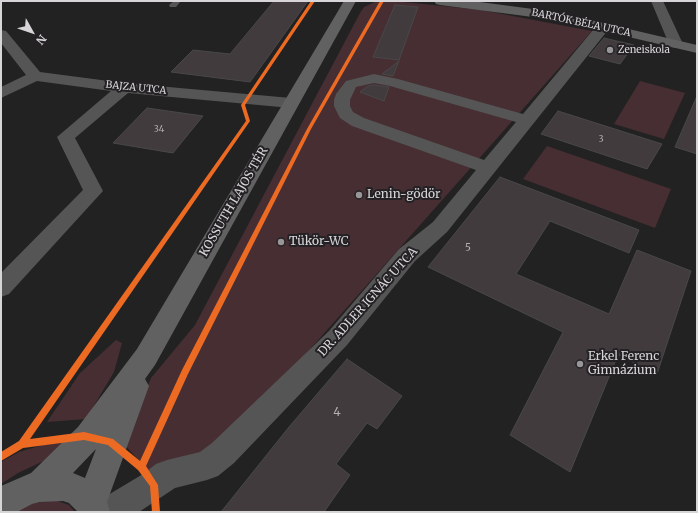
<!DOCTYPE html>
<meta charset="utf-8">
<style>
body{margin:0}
#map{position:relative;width:698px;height:513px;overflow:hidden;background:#232223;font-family:Merriweather,serif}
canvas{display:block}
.frame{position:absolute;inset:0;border:2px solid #d7d5d8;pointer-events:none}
.north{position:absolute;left:12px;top:12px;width:40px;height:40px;-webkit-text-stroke:3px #232124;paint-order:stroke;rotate:130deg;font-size:11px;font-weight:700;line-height:16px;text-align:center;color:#d7d5d8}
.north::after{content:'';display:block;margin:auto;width:14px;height:18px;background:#d7d5d8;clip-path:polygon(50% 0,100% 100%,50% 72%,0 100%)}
</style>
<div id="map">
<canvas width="698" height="513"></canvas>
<div class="frame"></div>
<div class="north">N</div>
</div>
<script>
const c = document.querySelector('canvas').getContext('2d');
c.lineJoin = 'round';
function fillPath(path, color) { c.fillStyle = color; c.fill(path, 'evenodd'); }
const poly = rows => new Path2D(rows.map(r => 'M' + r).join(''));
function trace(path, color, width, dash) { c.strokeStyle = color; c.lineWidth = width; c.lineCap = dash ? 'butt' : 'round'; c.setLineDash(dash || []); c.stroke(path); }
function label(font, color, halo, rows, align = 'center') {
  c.font = font + ' Merriweather,serif'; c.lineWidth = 4; c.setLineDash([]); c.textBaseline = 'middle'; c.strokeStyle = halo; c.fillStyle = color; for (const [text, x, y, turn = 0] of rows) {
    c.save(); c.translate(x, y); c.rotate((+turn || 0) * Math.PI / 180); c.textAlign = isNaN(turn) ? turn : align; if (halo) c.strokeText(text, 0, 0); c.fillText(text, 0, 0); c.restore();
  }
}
fillPath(poly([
 [377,1,394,1,481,10,592,31,226,444,154,477,124,444,151,378,195,325,360,13,364,7],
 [640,81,685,93,664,139,614,124],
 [547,146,671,189,655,228,523,179],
 [116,340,122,343,114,372,86,419,47,422,80,373],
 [65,442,48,459,18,473,1,484,1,462,19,452,43,445],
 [55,500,69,505,75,512,13,512,28,504]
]), '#462e32');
const building = poly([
 [274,1,308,1,250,82,171,72,193,50,230,54,274,1],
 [395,5,418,7,399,60,373,57,395,5],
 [604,38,634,45,620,64,589,56,604,38],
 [399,61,393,76,382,74,399,61],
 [374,85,389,87,384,101,360,92,368,86,374,85],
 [697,96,697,154,675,147,697,96],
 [147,108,203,116,173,153,113,143,147,108],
 [558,111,662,144,647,169,541,134,558,111],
 [500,177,639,230,629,253,550,221,516,274,609,314,637,250,691,271,657,374,618,355,570,472,510,435,563,332,428,267,500,177],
 [347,359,402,396,377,429,367,423,336,464,350,475,324,512,221,512,289,427,347,359]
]);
fillPath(building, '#413b3e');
trace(building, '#494849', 1);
fillPath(poly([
 [174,1,181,1,176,7,170,7,169,5,174,1]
]), '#555');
fillPath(poly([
 [651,1,663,1,683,44,681,47,676,48,671,47,669,44,651,1],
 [603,23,608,24,609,27,608,30,447,232,415,261,347,345,234,463,218,476,207,480,175,488,139,512,93,512,98,501,143,474,156,464,167,460,200,452,212,443,329,331,399,249,433,222,476,170,352,126,340,118,334,106,334,100,336,94,346,81,374,74,398,79,523,114,598,24,603,23],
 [374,83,390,86,516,122,484,160,364,118,353,112,350,106,350,100,356,87,374,83],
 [1,30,6,31,40,72,124,83,291,98,297,100,299,103,297,106,291,108,128,93,75,138,103,191,9,294,1,297,1,273,83,190,57,137,111,91,37,81,1,98,1,87,26,75,1,43,1,30]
]), '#555');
fillPath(poly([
 [344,1,356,1,155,365,145,379,149,386,107,502,110,512,78,512,69,503,63,501,40,502,32,504,17,512,1,512,1,486,31,473,78,427,137,349,344,1],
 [96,449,85,478,73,473,96,449],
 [434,1,472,1,556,12,697,45,697,53,556,20,440,5,436,4,434,1]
]), '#616161');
fillPath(poly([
 [311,1,315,1,245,105,250,121,30,439,84,432,113,439,140,461,182,370,307,129,380,1,384,1,311,129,188,374,146,466,158,485,160,512,152,512,150,486,138,470,108,445,84,440,23,448,1,461,1,452,19,441,246,121,241,105,311,1]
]), '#ed6a23');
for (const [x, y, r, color] of [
 [610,50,4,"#989699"],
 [359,195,4,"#989699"],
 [281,242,4,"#989699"],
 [580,364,4,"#989699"]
]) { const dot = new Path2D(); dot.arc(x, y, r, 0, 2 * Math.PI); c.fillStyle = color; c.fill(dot); trace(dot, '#232124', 1.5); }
label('9px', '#b2aeb2', null, [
 ["34",159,129],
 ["3",601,139]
]);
label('10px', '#d7d5d8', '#232124', [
 ["BARTÓK BÉLA UTCA",581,23,12],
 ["BAJZA UTCA",136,88,6]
]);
label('10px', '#d7d5d8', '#232124', [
 ["Zeneiskola",618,50]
], 'left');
label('10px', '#b2aeb2', null, [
 ["5",468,248]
]);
label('12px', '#d7d5d8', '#232124', [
 ["Lenin-gödör",367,195],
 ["Tükör-WC",289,242],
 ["Erkel Ferenc",588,357],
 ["Gimnázium",588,371]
], 'left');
label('12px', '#d7d5d8', '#232124', [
 ["KOSSUTH LAJOS TÉR",234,202,-60],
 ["DR. ADLER IGNÁC UTCA",368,302,-48]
]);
label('12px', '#b2aeb2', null, [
 ["4",337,413]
]);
</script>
